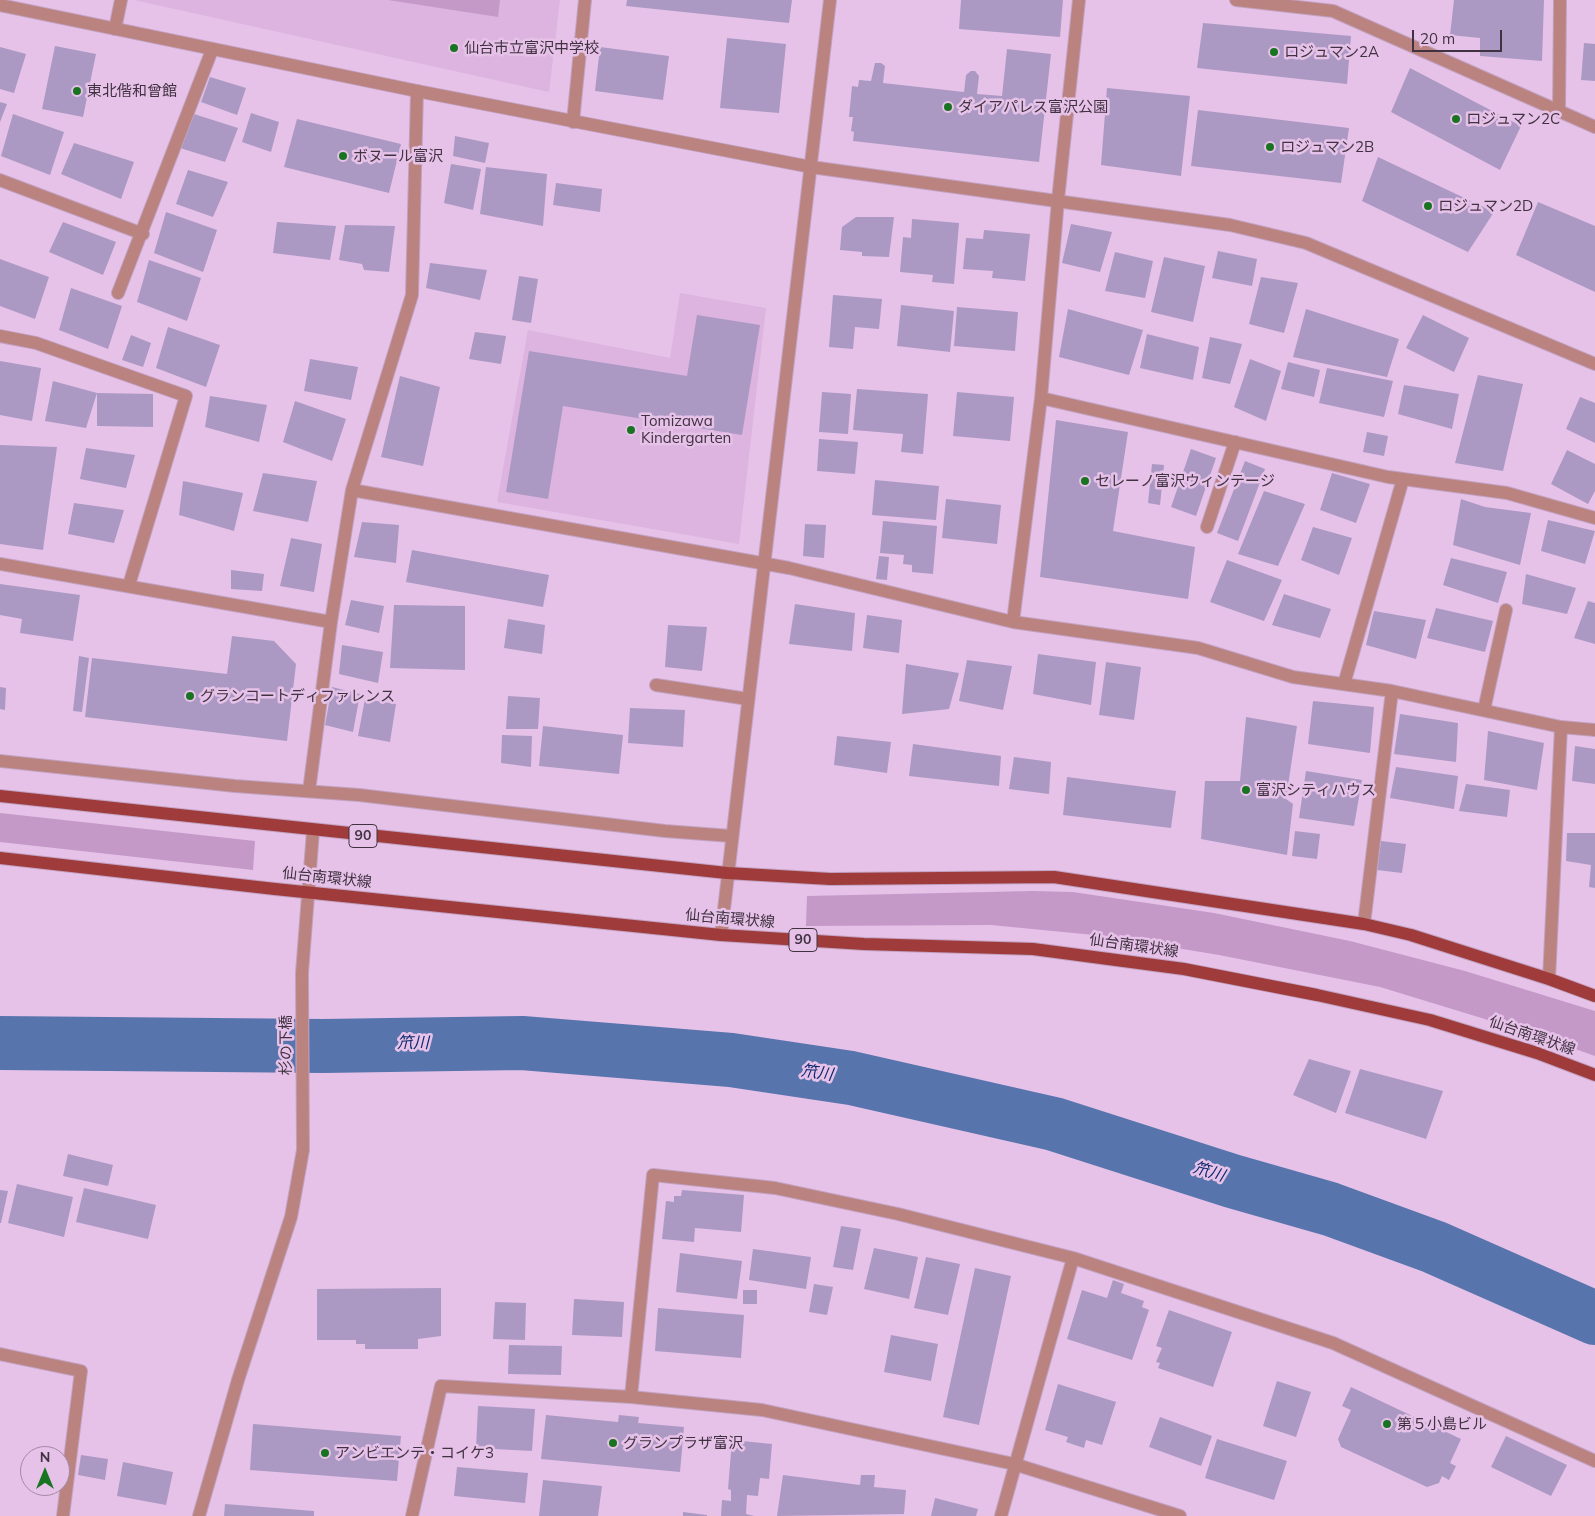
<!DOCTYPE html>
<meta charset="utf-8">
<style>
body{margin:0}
#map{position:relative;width:1595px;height:1516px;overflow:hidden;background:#e6c2e8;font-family:Mulish,sans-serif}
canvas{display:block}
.north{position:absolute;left:20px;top:1446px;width:50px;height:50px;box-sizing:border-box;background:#e6c2e8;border:1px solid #a488a6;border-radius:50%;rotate:0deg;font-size:14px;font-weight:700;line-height:20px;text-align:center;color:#413242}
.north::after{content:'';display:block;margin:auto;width:18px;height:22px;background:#197421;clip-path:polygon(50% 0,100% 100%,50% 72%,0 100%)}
.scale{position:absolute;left:1412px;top:30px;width:90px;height:22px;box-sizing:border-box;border:2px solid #413242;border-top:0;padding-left:6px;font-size:15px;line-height:18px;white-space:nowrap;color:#413242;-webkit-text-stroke:4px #e6c2e8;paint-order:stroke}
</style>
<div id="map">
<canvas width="1595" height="1516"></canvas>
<div class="north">N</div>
<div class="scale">20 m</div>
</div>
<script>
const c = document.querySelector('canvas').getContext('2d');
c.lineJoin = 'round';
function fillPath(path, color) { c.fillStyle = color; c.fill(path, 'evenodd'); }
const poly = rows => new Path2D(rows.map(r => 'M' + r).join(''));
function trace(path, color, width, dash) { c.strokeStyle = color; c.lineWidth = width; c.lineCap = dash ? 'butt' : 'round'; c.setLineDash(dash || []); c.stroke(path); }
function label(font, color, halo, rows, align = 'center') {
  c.font = font + ' Mulish,"Noto Sans JP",sans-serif'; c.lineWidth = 5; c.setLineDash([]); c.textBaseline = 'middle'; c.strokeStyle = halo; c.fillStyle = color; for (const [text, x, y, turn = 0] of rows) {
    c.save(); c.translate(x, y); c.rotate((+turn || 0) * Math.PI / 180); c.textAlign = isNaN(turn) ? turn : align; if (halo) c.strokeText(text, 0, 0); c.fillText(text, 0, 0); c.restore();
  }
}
fillPath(poly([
 [134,0,560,0,549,92],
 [680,293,766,308,739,544,497,502,528,330,670,358]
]), '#dcb4df');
fillPath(poly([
 [388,0,500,0,498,17],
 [0,813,255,841,253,870,0,842],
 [1032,891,1073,892,1214,913,1350,941,1465,971,1595,1011,1595,1056,1524,1031,1380,987,1219,955,1104,936,991,925,806,926,807,896]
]), '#c499c8');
trace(poly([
 [0,1043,323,1046,522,1043,731,1060,851,1078,1054,1124,1232,1181,1330,1209,1434,1247,1595,1318]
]), '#5874ad', 54);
fillPath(poly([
 [627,0,792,0,789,23,626,6],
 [961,0,1063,0,1060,37,959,29],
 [1454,0,1544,0,1542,61,1480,56,1480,38,1450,35],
 [1203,23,1351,36,1347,84,1197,68],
 [727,38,786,44,779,113,720,108],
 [1584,43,1595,44,1595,81,1581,80],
 [55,46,96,54,83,117,42,109],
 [0,47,26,54,14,93,0,89],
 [600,47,669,56,663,100,595,91],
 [1007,49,1051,54,1039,162,853,141,854,132,851,131,853,117,849,117,852,86,858,87,859,80,871,81,875,63,881,63,885,66,883,83,964,92,966,75,971,71,975,71,979,76,977,94,1002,96],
 [1410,68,1521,126,1500,170,1391,112],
 [210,77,246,88,237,115,201,102],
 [1107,88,1190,96,1181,176,1101,165],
 [0,102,7,104,0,122],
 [1198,110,1349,128,1341,183,1191,166],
 [251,113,279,122,271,152,242,142],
 [13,114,64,132,50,175,1,156],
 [194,114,238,128,225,162,180,148],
 [297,119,401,144,389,193,284,167],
 [455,136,489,143,485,163,453,156],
 [74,143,134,162,121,199,61,174],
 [1378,157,1494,212,1468,252,1362,201],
 [451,164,481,169,473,210,444,203],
 [486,167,547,174,543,226,480,214],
 [188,170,228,182,213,217,176,204],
 [556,183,602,189,600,212,553,205],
 [1538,202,1595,226,1595,292,1516,255],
 [166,212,217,230,203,272,154,253],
 [856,217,894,217,889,257,862,256,862,252,840,250,842,227],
 [912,219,959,223,954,284,932,282,933,275,900,272,903,237,911,238],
 [63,222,116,242,103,275,49,252],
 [277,222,336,226,330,260,273,253],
 [1071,224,1112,232,1100,272,1062,263],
 [345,225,395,226,389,272,364,270,362,264,339,260],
 [984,230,1030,234,1025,281,992,278,993,271,963,269,966,238,983,239],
 [1218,251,1257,259,1252,286,1212,278],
 [1115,252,1153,261,1145,298,1105,291],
 [1164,257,1205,266,1193,322,1151,312],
 [0,259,49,277,35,319,0,306],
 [149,260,201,278,187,321,137,302],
 [430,263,487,270,480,300,426,288],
 [519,276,538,279,531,323,512,320],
 [1261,277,1298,283,1284,333,1249,324],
 [71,288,122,306,108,349,59,330],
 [833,295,882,299,879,329,855,327,853,349,829,347],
 [901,305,954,311,950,352,897,346],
 [957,307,1018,312,1015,351,954,346],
 [1068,309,1143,330,1129,375,1059,357],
 [1306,309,1399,339,1387,377,1293,357],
 [697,315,760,325,742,435,563,406,548,499,506,492,529,351,687,376],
 [1423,315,1469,338,1454,372,1406,348],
 [168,327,220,345,206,387,156,368],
 [475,332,506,336,501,364,469,359],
 [1147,334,1199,347,1193,380,1140,368],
 [131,335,151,343,143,367,122,360],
 [1210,337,1242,344,1230,384,1202,378],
 [310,359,358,367,351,400,304,391],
 [1250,359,1281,371,1266,421,1234,407],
 [0,361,41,368,32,421,0,415],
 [1288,362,1320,370,1314,397,1281,389],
 [1327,368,1393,381,1384,417,1319,403],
 [1478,375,1523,384,1503,471,1455,463],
 [400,376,440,387,423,466,381,457],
 [53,381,97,393,86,428,45,421],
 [1404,385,1459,394,1452,429,1398,414],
 [857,389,928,394,923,454,901,452,903,434,853,430],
 [822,392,851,394,848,434,819,432],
 [957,392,1014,397,1010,441,953,436],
 [97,393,153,394,153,427,97,426],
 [210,396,267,405,259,442,205,427],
 [1580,397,1595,403,1595,443,1566,429],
 [295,401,346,419,332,461,283,442],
 [1056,420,1128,432,1113,531,1195,547,1188,599,1040,577],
 [1367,432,1388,436,1384,456,1363,452],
 [819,439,858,442,855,474,817,471],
 [0,445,57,447,43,550,0,544],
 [86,448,135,455,126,488,80,479],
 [1191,449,1216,458,1196,516,1171,507],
 [1567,450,1595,464,1595,491,1588,504,1551,484],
 [1245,461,1265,469,1238,541,1217,533],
 [1152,464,1164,465,1160,505,1148,503],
 [263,473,317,481,308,522,253,511],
 [1332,473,1370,484,1356,523,1320,510],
 [875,480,939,486,936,520,872,515],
 [183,481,243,493,234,531,179,515],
 [1264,491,1305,504,1278,566,1238,554],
 [946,499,1001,505,997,544,942,538],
 [1461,499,1485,507,1531,513,1520,565,1453,545],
 [74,503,124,510,114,543,68,534],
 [1548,520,1595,531,1585,564,1541,551],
 [883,521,937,526,933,574,912,572,912,565,903,564,904,555,880,553],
 [362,522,399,525,396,563,354,557],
 [805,524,826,525,824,558,803,556],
 [1313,527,1352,538,1339,575,1301,560],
 [291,538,322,544,314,592,280,586],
 [412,550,549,575,543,607,406,582],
 [879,556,889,557,887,580,876,579],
 [1451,558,1507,572,1498,603,1443,585],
 [1227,560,1282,580,1264,621,1210,602],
 [231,570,264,574,262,591,231,589],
 [1526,574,1576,588,1567,614,1522,604],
 [0,584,80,595,73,641,20,633,22,619,0,615],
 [1284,594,1331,609,1320,638,1272,625],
 [351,600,384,606,379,633,345,625],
 [1588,601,1595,603,1595,644,1574,638],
 [795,604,855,613,852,651,789,644],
 [394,605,465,606,465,670,390,668],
 [1436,608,1493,621,1485,652,1427,638],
 [1374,611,1426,620,1416,659,1366,645],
 [867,615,902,620,899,653,863,648],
 [508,619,545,625,542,654,504,648],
 [668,625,707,627,702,671,665,667],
 [232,636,274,641,296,664,287,741,85,717,92,658,227,674],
 [342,645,383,652,378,683,339,674],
 [1038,654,1096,662,1091,705,1033,694],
 [79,656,89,658,82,712,73,711],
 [967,660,1012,666,1003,710,959,701],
 [1106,662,1141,667,1134,720,1099,715],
 [906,664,959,673,949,709,902,714],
 [0,687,6,688,5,710,0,709],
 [332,687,360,694,353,732,325,725],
 [508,696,540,698,538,729,506,729],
 [365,699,396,704,390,742,358,736],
 [1313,701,1374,707,1370,753,1308,744],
 [630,708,685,710,683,747,628,743],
 [1400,714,1458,723,1456,762,1394,754],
 [1246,717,1297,726,1286,799,1293,804,1287,855,1201,839,1205,781,1240,781],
 [543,726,623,735,619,774,539,766],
 [1488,731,1544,743,1537,790,1484,780],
 [502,735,532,736,531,767,501,763],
 [837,736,891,742,887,773,834,765],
 [913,744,1001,756,999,786,909,776],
 [1575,746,1595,749,1595,784,1572,781],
 [1014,757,1051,762,1049,794,1009,789],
 [1396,767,1458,776,1454,809,1390,798],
 [1306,771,1362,780,1354,826,1299,818],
 [1067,777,1176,791,1171,828,1063,815],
 [1466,784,1510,790,1507,817,1459,811],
 [1295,831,1320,834,1317,859,1292,856],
 [1567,833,1595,833,1595,888,1589,887,1591,865,1566,861],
 [1381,841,1406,844,1402,873,1377,870],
 [1309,1059,1351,1071,1336,1113,1293,1095],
 [1360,1069,1443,1091,1426,1139,1345,1113],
 [68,1154,113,1165,108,1186,63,1176],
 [17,1184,73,1197,64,1237,8,1223],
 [84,1188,156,1205,148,1239,76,1222],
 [0,1190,8,1191,1,1223,0,1223],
 [682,1190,744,1195,741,1232,695,1228,694,1242,662,1239,666,1201,674,1202,674,1196,681,1196],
 [841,1226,861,1229,853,1270,833,1267],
 [874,1248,918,1257,909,1299,864,1289],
 [753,1249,811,1257,806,1289,749,1280],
 [680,1253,742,1261,737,1299,676,1292],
 [926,1257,960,1264,948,1315,914,1308],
 [975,1268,1011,1276,979,1425,943,1417],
 [1113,1280,1124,1284,1121,1293,1144,1301,1142,1307,1149,1310,1132,1360,1067,1339,1082,1290,1107,1298],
 [814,1284,833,1287,827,1315,809,1312],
 [441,1288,441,1336,418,1339,418,1349,365,1349,365,1344,356,1344,356,1340,317,1340,317,1289],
 [743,1290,757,1290,757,1304,743,1304],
 [574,1299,624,1302,622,1337,572,1335],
 [495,1302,526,1303,525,1340,493,1339],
 [658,1308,744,1315,741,1358,655,1351],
 [1169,1310,1232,1332,1213,1387,1158,1368,1160,1363,1156,1362,1162,1348,1156,1346],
 [891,1335,938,1344,931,1381,884,1372],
 [509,1345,562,1346,561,1375,508,1374],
 [1277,1381,1311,1392,1296,1437,1263,1426],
 [1058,1384,1116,1402,1102,1445,1086,1440,1084,1448,1066,1442,1068,1437,1045,1430],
 [1351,1387,1461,1439,1450,1463,1456,1466,1449,1480,1442,1476,1439,1483,1427,1487,1341,1447,1338,1439,1351,1410,1342,1406],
 [478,1406,535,1409,532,1451,476,1448],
 [546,1415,618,1422,619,1415,639,1417,638,1423,684,1427,680,1472,541,1459],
 [1160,1417,1212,1436,1201,1466,1149,1447],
 [253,1424,401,1436,397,1481,250,1470],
 [1506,1436,1567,1465,1551,1496,1491,1467],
 [1217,1439,1287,1461,1274,1500,1205,1478],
 [732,1440,772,1444,769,1479,760,1478,758,1496,747,1495,746,1514,754,1516,721,1516,722,1500,731,1501,731,1490,728,1489],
 [81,1455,108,1459,105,1480,78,1475],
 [123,1462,173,1472,166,1505,117,1496],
 [457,1467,528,1473,525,1503,454,1496],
 [783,1475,860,1485,861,1475,875,1475,874,1487,906,1490,904,1514,777,1516],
 [543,1480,602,1486,598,1516,539,1516],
 [935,1498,978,1509,976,1516,931,1516],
 [225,1504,314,1511,314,1516,224,1516],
 [683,1512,707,1515,707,1516,683,1516]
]), '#ab99c4');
const service = poly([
 [115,29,121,0],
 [1207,527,1235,442],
 [656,685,748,699],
 [1484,710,1506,610]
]);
const minor = poly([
 [1236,0,1333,11,1595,127],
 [1559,111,1560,0],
 [573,122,585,0],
 [0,180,143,234],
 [118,293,212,50],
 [0,336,36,343,186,396,129,585],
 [1041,398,1388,477,1507,493,1595,518],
 [352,490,789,568,1013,622,1198,648,1293,677,1392,691,1561,727,1595,730],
 [0,564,331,622],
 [1013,622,1041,398,1058,200,1079,0],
 [1344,684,1403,479],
 [0,761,235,786,359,795,665,831,731,836],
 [309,791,331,622,352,490,412,295,417,91],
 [1364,924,1392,691],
 [1549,979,1561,727],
 [1073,1258,1333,1343,1595,1461],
 [0,1354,81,1371,63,1516],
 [631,1397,653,1175,775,1188,898,1214,1073,1258,1001,1516],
 [412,1516,441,1386,631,1397,762,1410,1014,1464,1180,1516]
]);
const tertiary = poly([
 [0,5,417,91,811,167,1230,225,1306,243,1595,364],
 [721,935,830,0],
 [199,1516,238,1380,291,1217,303,1150,302,973,313,831]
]);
const primary = poly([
 [0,796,727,873,830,879,1054,877,1364,924,1411,935,1549,979,1595,996],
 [0,858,275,889,721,935,864,944,1033,949,1184,969,1317,995,1430,1020,1537,1053,1595,1075]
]);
trace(service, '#c2a2c3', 14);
trace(minor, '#c2a2c3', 14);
trace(tertiary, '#c2a2c3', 14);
trace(primary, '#c2a2c3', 14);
trace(service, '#bb837f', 12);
trace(minor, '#bb837f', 12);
trace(tertiary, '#bb837f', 12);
trace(primary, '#9f3c3b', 12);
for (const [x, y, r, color] of [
 [454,48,5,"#197421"],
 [1274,52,5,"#197421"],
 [77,91,5,"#197421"],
 [948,107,5,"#197421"],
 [1456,119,5,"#197421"],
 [1270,147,5,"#197421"],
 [343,156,5,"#197421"],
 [1428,206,5,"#197421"],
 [631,430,5,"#197421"],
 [1085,481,5,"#197421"],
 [190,696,5,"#197421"],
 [1246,790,5,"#197421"],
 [1387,1424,5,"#197421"],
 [613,1443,5,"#197421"],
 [325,1453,5,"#197421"]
]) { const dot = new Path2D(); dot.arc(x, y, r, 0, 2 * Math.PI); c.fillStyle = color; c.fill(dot); trace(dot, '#e6c2e8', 2); }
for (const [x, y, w] of [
 [363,836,28],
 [803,940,28]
]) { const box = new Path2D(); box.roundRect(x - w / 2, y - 11.5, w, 23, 4); c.fillStyle = '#e6c2e8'; c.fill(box); trace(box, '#413242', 1); }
label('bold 14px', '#413242', null, [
 ["90",363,836],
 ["90",803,940]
]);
label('15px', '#413242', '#e6c2e8', [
 ["仙台市立富沢中学校",464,48],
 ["ロジュマン2A",1284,52],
 ["東北偕和曾館",87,91],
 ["ダイアパレス富沢公園",958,107],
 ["ロジュマン2C",1466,119],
 ["ロジュマン2B",1280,147],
 ["ボヌール富沢",353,156],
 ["ロジュマン2D",1438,206],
 ["Tomizawa",641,421],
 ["Kindergarten",641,438],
 ["セレーノ富沢ウィンテージ",1095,481],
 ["グランコートディファレンス",200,696],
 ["富沢シティハウス",1256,790],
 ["第５小島ビル",1397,1424],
 ["グランプラザ富沢",623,1443],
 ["アンビエンテ・コイケ3",335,1453]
], 'left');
label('15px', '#413242', '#e6c2e8', [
 ["仙台南環状線",327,878,6],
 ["仙台南環状線",730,919,5],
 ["仙台南環状線",1134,946,8],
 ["仙台南環状線",1532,1036,19],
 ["杉の下橋",286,1045,-90]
]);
label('italic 16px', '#0b266c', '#e6c2e8', [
 ["笊川",413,1043],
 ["笊川",817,1073,8],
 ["笊川",1209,1172,17]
]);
</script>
